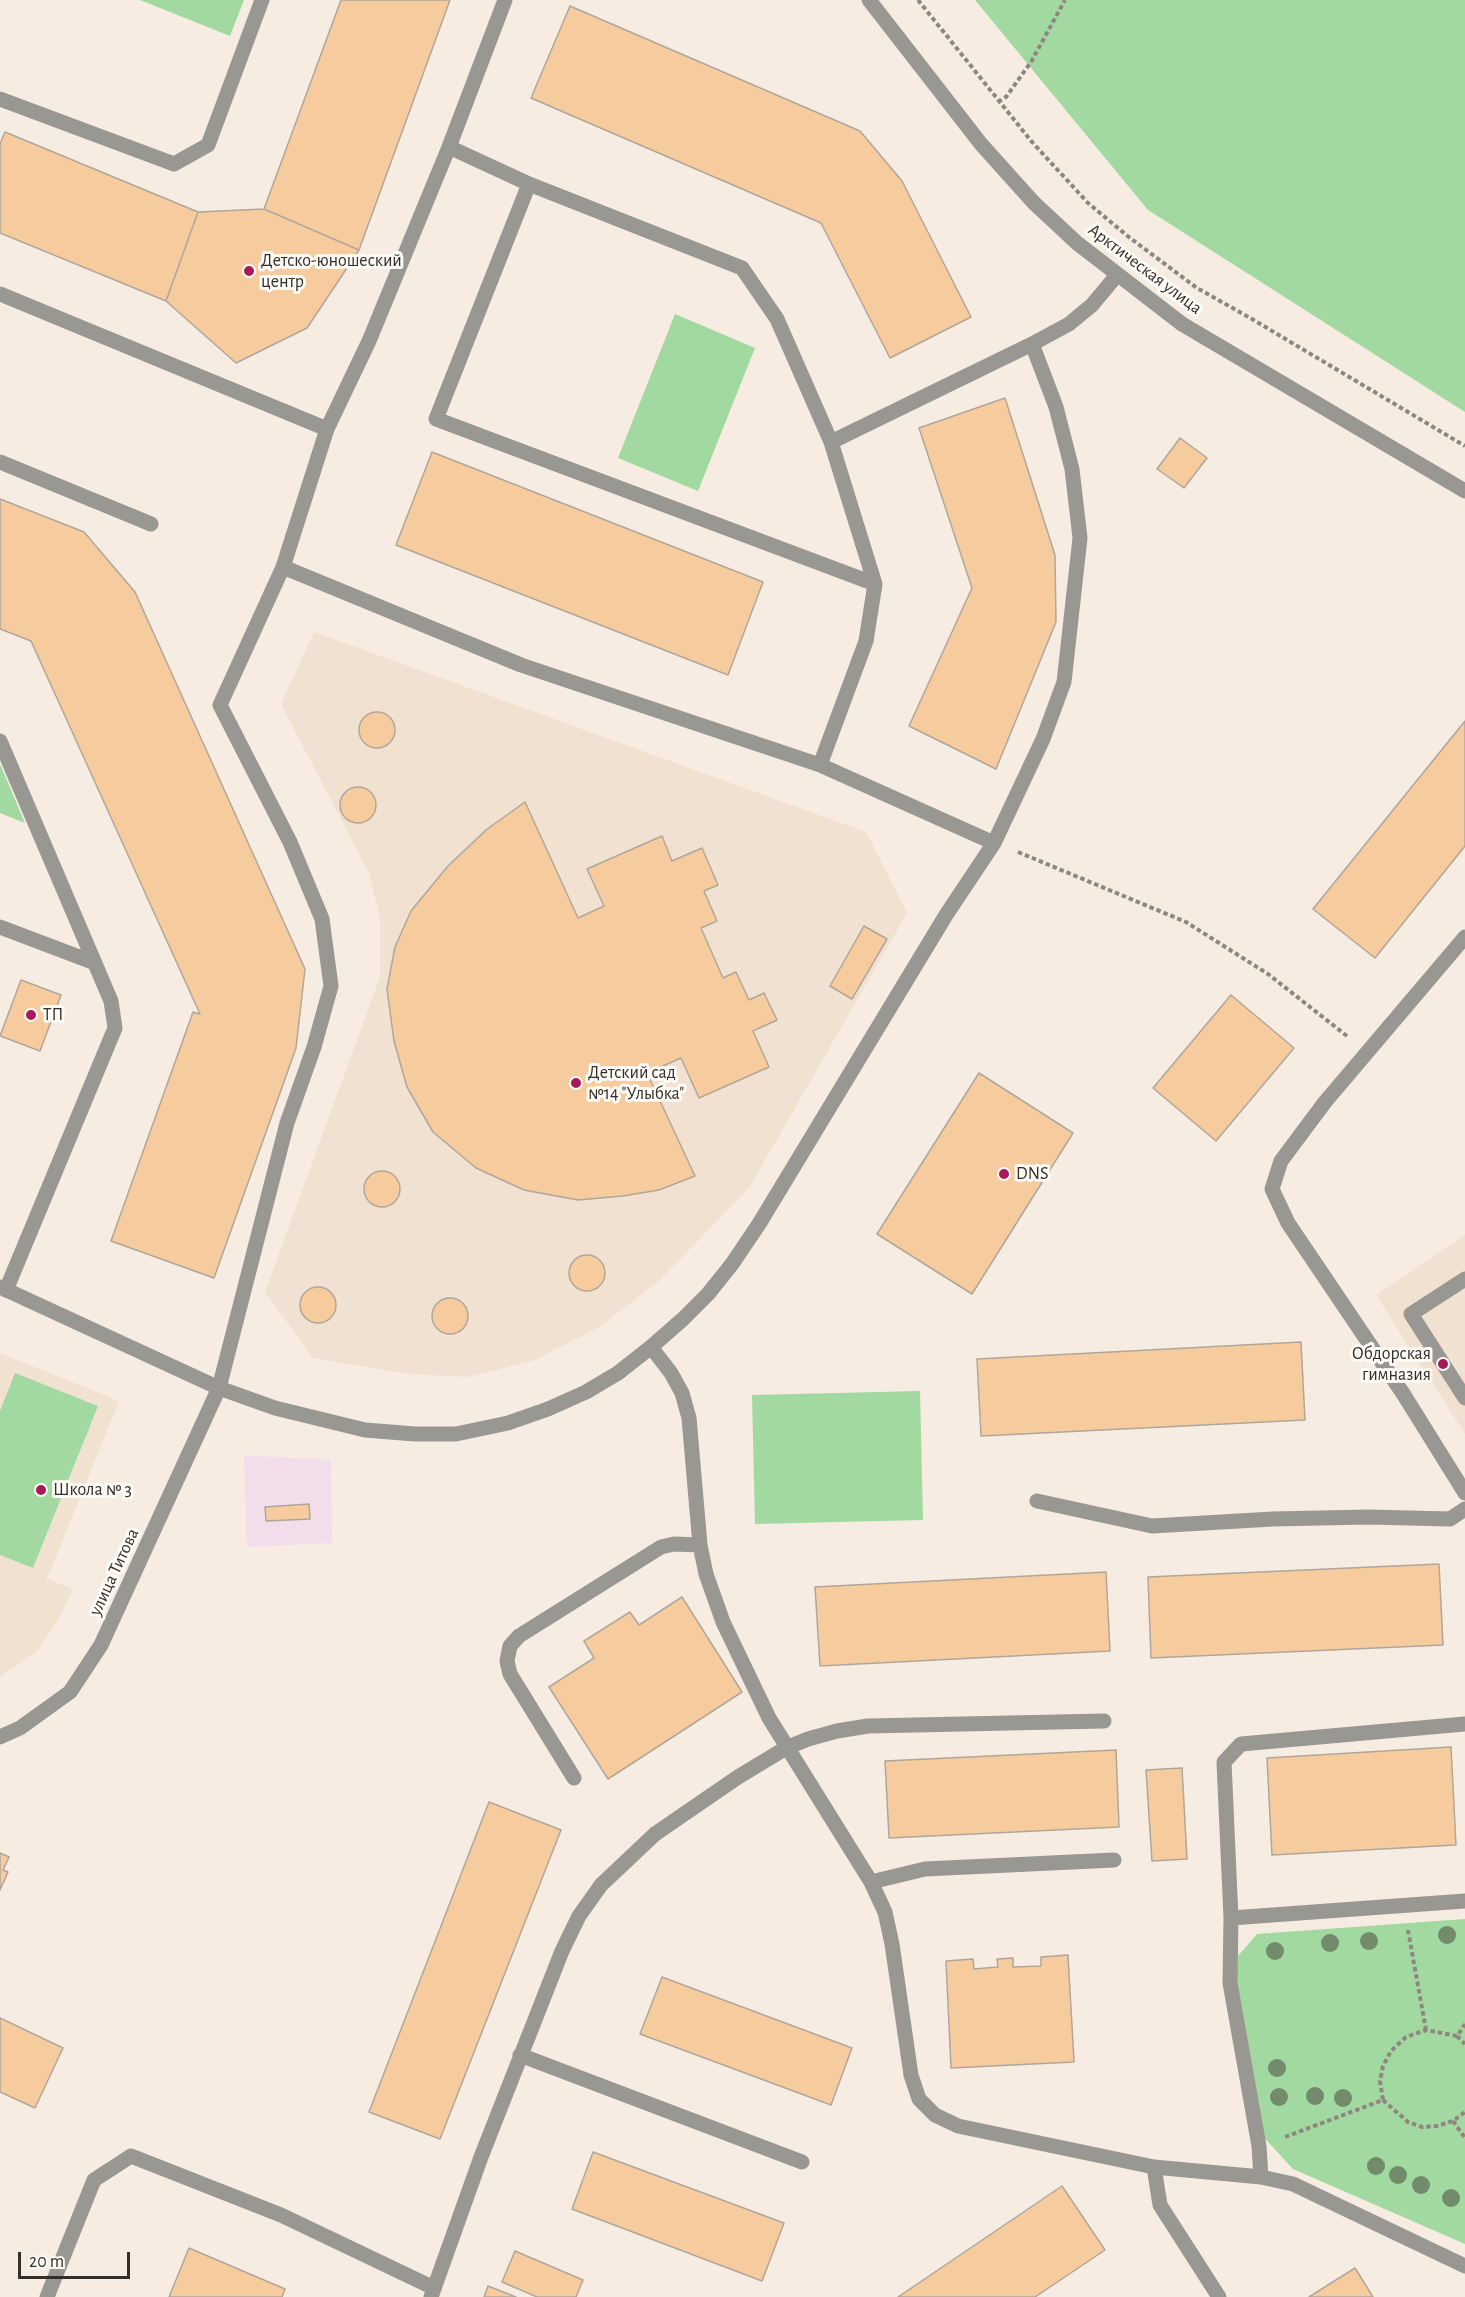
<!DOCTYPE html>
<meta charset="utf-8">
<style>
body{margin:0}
#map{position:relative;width:1465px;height:2297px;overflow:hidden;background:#f6ece1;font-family:"Alegreya Sans",sans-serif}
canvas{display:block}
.scale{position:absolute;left:18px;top:2252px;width:112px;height:27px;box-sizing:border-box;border:3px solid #322e2a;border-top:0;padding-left:8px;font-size:18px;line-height:21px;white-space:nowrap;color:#322e2a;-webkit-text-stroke:4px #fefaf6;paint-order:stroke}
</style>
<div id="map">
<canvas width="1465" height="2297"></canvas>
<div class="scale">20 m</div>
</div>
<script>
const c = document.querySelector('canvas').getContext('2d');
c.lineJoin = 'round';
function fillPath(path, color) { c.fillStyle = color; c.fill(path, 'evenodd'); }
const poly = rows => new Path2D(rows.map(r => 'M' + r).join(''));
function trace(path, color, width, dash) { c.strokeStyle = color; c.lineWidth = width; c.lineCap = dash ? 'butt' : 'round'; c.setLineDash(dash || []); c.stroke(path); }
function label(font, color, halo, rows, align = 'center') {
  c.font = font + ' "Alegreya Sans",sans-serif'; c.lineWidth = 6; c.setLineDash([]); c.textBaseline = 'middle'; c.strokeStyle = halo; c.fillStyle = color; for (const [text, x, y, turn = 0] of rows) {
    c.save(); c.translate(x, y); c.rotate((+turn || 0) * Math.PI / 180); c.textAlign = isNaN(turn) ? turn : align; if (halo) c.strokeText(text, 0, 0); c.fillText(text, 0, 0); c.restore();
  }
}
fillPath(poly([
 [314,632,866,832,907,913,749,1188,660,1280,599,1327,535,1360,468,1377,411,1374,313,1358,265,1292,380,977,380,918,369,873,281,704],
 [1465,1235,1465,1434,1376,1295],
 [0,1353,119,1401,47,1579,73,1589,57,1622,38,1650,0,1677]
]), '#f1e1d0');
fillPath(poly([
 [244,1455,331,1460,332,1543,247,1547]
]), '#f2ddeb');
fillPath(poly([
 [140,0,244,0,230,36],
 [975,0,1465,0,1465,412,1148,210],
 [675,314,755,348,698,491,618,458],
 [0,764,25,823,0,813],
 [15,1373,98,1406,33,1568,0,1555,0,1411],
 [920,1391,923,1520,755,1524,752,1395],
 [1465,1919,1465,2244,1293,2169,1259,2132,1235,1988,1238,1956,1257,1934]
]), '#a2d9a1');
const building = poly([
 [341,0,450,0,359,250,264,209,341,0],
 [570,6,860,131,902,181,971,317,890,358,821,223,531,98,570,6],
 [5,132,198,212,166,301,0,233,0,144,5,132],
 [264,209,359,250,307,328,236,363,166,301,198,212,264,209],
 [1005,398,1055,555,1056,622,996,769,909,726,972,588,919,428,1005,398],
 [1180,438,1207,458,1184,488,1157,469,1180,438],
 [432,452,763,582,728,675,396,545,432,452],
 [0,499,84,532,135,592,305,969,296,1048,214,1278,111,1241,193,1012,200,1014,31,641,0,629,0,499],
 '359 730a18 18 0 1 1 36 0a18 18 0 1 1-36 0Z',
 [1465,721,1465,846,1375,958,1313,909,1465,721],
 '340 805a18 18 0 1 1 36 0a18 18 0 1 1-36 0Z',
 [525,802,578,918,604,906,587,869,662,836,672,861,702,848,718,885,704,891,717,921,701,928,723,978,736,972,749,1000,764,993,777,1020,753,1031,769,1067,699,1098,681,1058,647,1073,695,1176,659,1190,623,1196,578,1200,524,1190,476,1168,433,1132,407,1087,394,1041,387,989,395,947,411,911,448,866,486,830,525,802],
 [864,926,887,939,852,999,830,986,864,926],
 [21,980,61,995,40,1051,0,1036,21,980],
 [1231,995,1294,1048,1216,1141,1153,1088,1231,995],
 [979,1073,1073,1133,972,1294,877,1234,979,1073],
 '364 1189a18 18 0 1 1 36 0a18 18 0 1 1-36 0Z',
 '569 1273a18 18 0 1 1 36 0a18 18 0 1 1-36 0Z',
 '300 1305a18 18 0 1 1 36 0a18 18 0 1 1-36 0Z',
 '432 1316a18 18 0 1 1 36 0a18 18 0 1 1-36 0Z',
 [1301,1342,1305,1420,981,1436,977,1359,1301,1342],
 [309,1504,310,1519,266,1521,265,1507,309,1504],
 [1439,1564,1443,1645,1151,1658,1148,1577,1439,1564],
 [1106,1572,1110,1651,820,1666,815,1587,1106,1572],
 [682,1597,742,1692,608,1779,549,1687,594,1658,584,1641,630,1612,639,1625,682,1597],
 [1451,1747,1456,1845,1272,1855,1267,1758,1451,1747],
 [1116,1750,1119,1827,889,1838,885,1761,1116,1750],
 [1182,1768,1187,1859,1152,1861,1146,1770,1182,1768],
 [489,1802,561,1830,440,2139,369,2112,489,1802],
 [0,1853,9,1857,3,1870,8,1872,0,1890,0,1853],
 [1068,1955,1074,2062,951,2068,946,1961,973,1959,974,1969,998,1967,997,1959,1013,1958,1013,1967,1041,1966,1041,1957,1068,1955],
 [662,1977,852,2048,831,2105,640,2034,662,1977],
 [0,2018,63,2048,35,2108,0,2092,0,2018],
 [593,2152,784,2223,762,2281,572,2209,593,2152],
 [1062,2186,1105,2250,1035,2297,898,2297,1062,2186],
 [189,2248,285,2289,282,2297,169,2297,189,2248],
 [515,2251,583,2280,576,2297,537,2297,502,2282,515,2251],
 [1355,2268,1373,2297,1309,2297,1355,2268],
 [488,2286,516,2297,484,2297,488,2286]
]);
fillPath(building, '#f6cc9e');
trace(building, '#b0a69b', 1.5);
trace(poly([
 [918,0,1032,142,1088,203,1130,238,1197,288,1252,319,1465,446],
 [998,102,1006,97,1031,62,1065,0],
 [1018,852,1186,922,1268,974,1347,1036],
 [1408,1930,1426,2030],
 [1457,2036,1465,2044],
 [1383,2100,1408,2122,1422,2127,1437,2126,1453,2121,1465,2112],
 [1453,2121,1465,2138],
 [1285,2137,1383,2100,1380,2081,1383,2066,1391,2051,1406,2037,1426,2030,1457,2036,1465,2024]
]), '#8e8780', 4, [4.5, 3]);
trace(poly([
 [505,0,449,147,529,184,742,268,777,319,831,442,1032,344],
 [869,0,981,144,1034,203,1077,243,1182,324,1465,491],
 [0,99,174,164,208,145,262,0],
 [529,184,436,419,875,584],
 [0,294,327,429,369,341,449,147],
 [327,429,283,567,521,665,820,765,994,843],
 [0,462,151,524],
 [0,741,111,1001,115,1028,6,1290],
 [820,765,866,641,875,584,831,442],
 [0,927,95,963],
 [1465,937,1325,1102,1281,1161,1272,1189,1288,1223,1404,1395,1465,1493],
 [1465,1279,1411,1314,1465,1398],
 [0,1287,219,1388,275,1408,365,1430,415,1434,456,1434,508,1423,548,1409,586,1392,618,1373,651,1347,683,1319,708,1294,732,1264,759,1224,946,915,994,843,1043,739,1064,682,1080,538,1072,469,1056,407,1032,344,1069,324,1092,305,1117,275],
 [651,1347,671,1373,682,1393,689,1418,700,1545,706,1574,723,1622,769,1718,871,1882,885,1912,892,1944,911,2075,919,2099,935,2115,958,2126,1154,2167,1261,2177,1293,2184,1465,2266],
 [1037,1501,1152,1526,1273,1519,1369,1517,1450,1519,1465,1509],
 [0,1737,20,1728,70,1692,101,1645,219,1388,287,1123,314,1047,331,986,322,919,290,842,220,705,283,567],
 [574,1778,510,1674,507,1661,510,1646,519,1636,661,1547,674,1544,700,1545],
 [871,1882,925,1869,1114,1860],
 [1231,1918,1465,1901],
 [520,2055,802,2162],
 [1154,2167,1160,2205,1219,2297],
 [1261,2177,1259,2146,1230,1983,1231,1918,1224,1762,1241,1744,1465,1724],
 [47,2297,94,2180,131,2156,281,2215,434,2288],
 [431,2297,481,2157,562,1951,579,1916,601,1885,655,1834,738,1777,786,1748,808,1739,837,1731,868,1726,1104,1721]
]), '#999792', 15);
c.fillStyle = '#718b6b';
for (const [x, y] of [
 [1447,1935],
 [1369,1941],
 [1330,1943],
 [1275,1951],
 [1277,2068],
 [1315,2096],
 [1279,2097],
 [1343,2098],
 [1376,2166],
 [1398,2175],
 [1421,2185],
 [1451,2198]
]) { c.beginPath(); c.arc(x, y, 9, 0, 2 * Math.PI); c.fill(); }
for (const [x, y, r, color] of [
 [249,271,6,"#a71959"],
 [31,1015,6,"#a71959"],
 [576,1083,6,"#a71959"],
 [1004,1174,6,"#a71959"],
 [1443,1364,6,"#a71959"],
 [41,1490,6,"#a71959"]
]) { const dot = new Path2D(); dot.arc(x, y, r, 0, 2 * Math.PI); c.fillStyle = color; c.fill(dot); trace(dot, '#fefaf6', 2); }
label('18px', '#322e2a', '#fefaf6', [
 ["Детско-юношеский",261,261],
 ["центр",261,282],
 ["ТП",43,1015],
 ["Детский сад",588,1073],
 ["№14 \"Улыбка\"",588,1094],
 ["DNS",1016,1174],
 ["Обдорская",1431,1354,"right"],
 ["гимназия",1431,1375,"right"],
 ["Школа № 3",53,1490]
], 'left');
label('18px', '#322e2a', '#fefaf6', [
 ["Арктическая улица",1145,269,37],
 ["улица Титова",114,1572,-65]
]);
</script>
